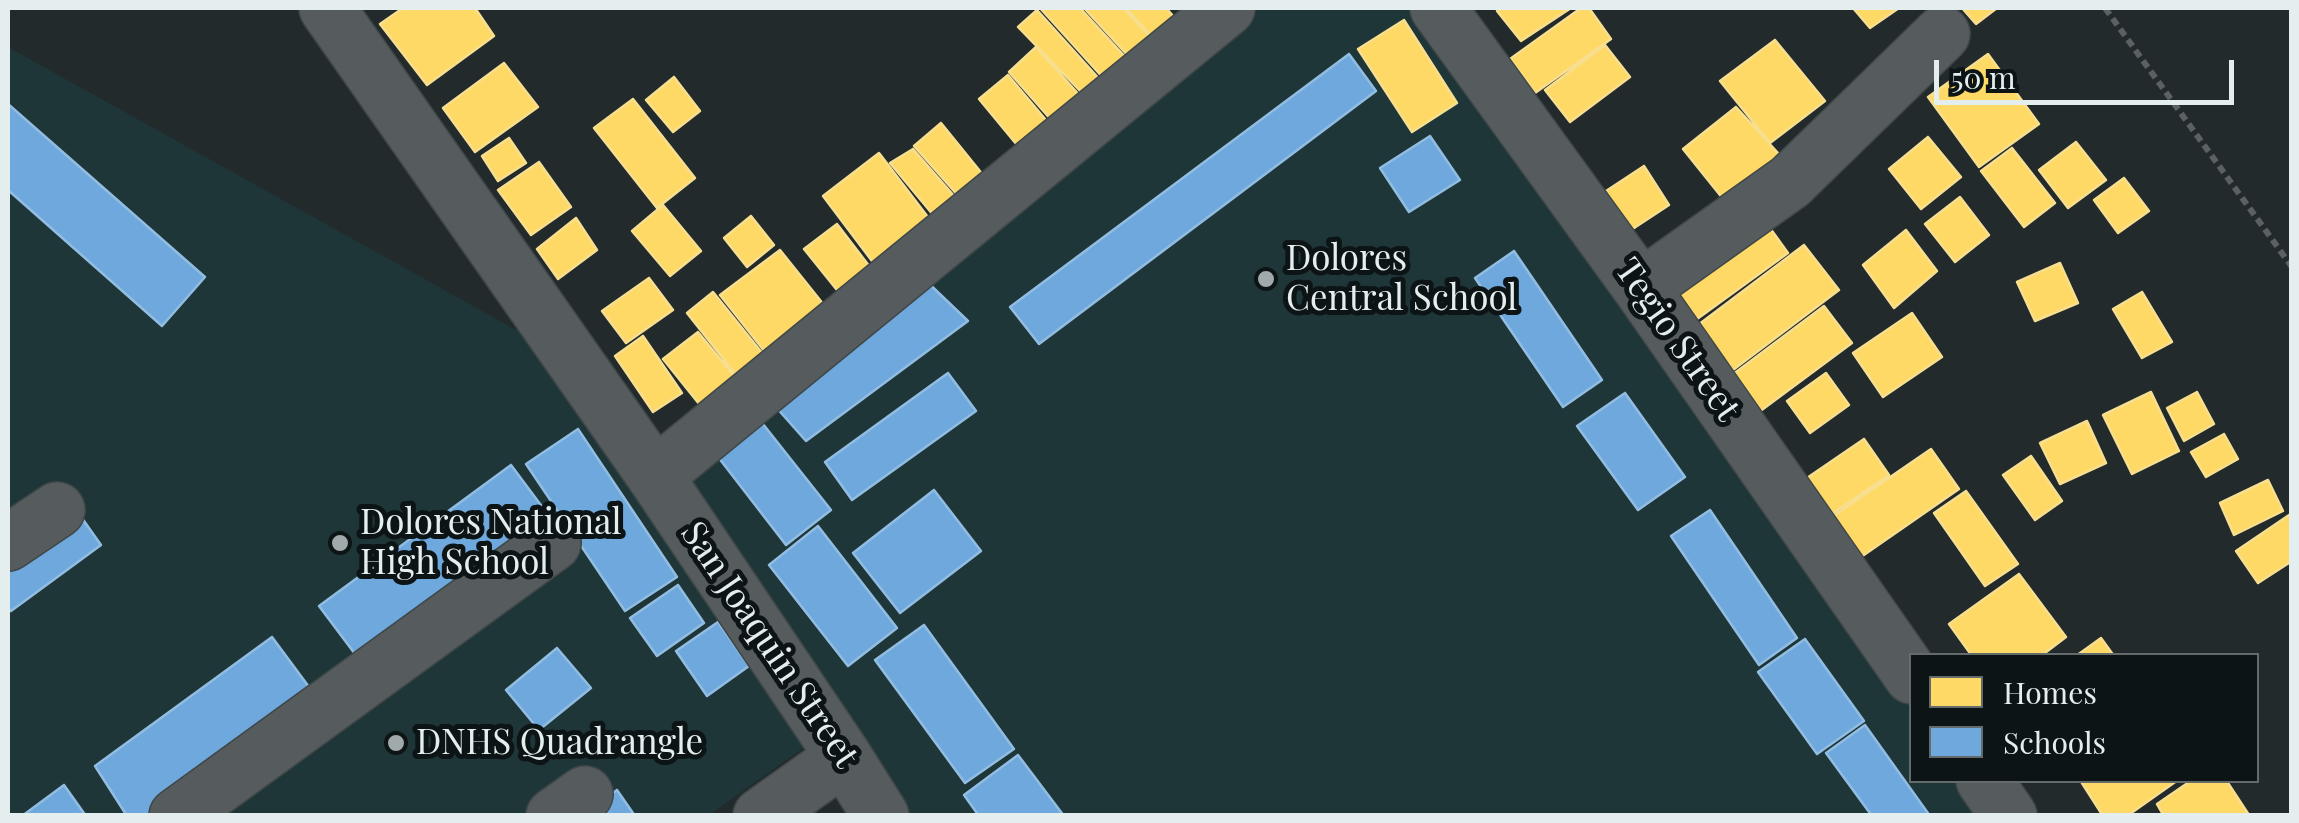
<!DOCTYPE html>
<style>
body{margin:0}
#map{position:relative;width:2299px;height:823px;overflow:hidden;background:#222a2c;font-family:"Playfair Display",serif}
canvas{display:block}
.frame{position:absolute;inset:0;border:10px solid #e4eeef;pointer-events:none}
.legend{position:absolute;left:1909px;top:653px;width:350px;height:130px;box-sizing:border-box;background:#0d1415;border:2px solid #636b6c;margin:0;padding:12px 18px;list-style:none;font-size:30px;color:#e4eeef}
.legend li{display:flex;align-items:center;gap:20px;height:50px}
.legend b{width:50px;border:2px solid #636b6c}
.scale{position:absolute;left:1934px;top:60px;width:300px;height:45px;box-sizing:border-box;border:5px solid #e4eeef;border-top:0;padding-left:12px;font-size:30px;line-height:35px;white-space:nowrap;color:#e4eeef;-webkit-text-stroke:8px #0d1415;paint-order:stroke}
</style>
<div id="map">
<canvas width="2299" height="823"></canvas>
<div class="frame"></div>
<ul class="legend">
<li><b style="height:28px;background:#ffd966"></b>Homes</li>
<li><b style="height:28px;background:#6fa8dc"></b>Schools</li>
</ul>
<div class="scale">50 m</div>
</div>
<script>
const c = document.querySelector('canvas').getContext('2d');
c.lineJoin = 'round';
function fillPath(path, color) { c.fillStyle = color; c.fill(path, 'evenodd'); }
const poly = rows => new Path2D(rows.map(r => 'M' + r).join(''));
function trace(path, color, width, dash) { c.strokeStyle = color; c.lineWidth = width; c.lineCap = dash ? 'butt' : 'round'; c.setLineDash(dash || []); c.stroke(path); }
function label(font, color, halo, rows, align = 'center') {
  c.font = font + ' "Playfair Display",serif'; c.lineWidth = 10; c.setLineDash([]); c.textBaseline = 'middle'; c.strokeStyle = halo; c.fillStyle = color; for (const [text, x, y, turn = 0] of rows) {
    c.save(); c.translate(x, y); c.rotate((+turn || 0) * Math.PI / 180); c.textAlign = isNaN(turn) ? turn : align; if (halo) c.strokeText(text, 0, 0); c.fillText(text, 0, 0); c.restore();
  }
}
fillPath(poly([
 [1237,8,1430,8,1911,695,1912,780,1971,781,1996,815,889,815,671,478],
 [8,47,536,341,809,744,709,815,8,815]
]), '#1f3639');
const homes = poly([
 [403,8,475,8,494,36,427,85,380,24,403,8],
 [1040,8,1080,8,1129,61,1105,80,1040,8],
 [1084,8,1123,8,1153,40,1131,59,1084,8],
 [1126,8,1166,8,1176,19,1154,39,1126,8],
 [1502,8,1571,8,1521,41,1497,11,1502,8],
 [1581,8,1589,8,1611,39,1535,93,1510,59,1581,8],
 [1853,8,1899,8,1870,28,1853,8],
 [1962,8,1997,8,1976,24,1962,8],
 [1037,10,1102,82,1085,96,1018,27,1037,10],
 [1404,20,1457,103,1412,132,1358,49,1404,20],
 [1775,40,1825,101,1770,143,1720,81,1775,40],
 [1605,45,1630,77,1570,122,1545,90,1605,45],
 [1036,47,1082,98,1053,122,1009,72,1036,47],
 [1988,54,2039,124,1979,167,1928,97,1988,54],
 [504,63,538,107,475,152,443,108,504,63],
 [1008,75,1051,126,1022,151,979,99,1008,75],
 [674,77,700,111,673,132,646,100,674,77],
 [633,99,695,178,657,208,594,128,633,99],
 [1736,107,1788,164,1736,215,1683,149,1736,107],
 [941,123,988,181,961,199,914,146,941,123],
 [1928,137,1961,177,1921,209,1889,169,1928,137],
 [509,138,526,163,498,181,482,156,509,138],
 [2076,142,2106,180,2068,208,2039,170,2076,142],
 [2012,148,2055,203,2024,227,1981,171,2012,148],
 [913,149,962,205,939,222,890,163,913,149],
 [879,153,934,225,875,265,823,196,879,153],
 [539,162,571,207,531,235,498,190,539,162],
 [1644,166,1669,205,1628,232,1603,193,1644,166],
 [2124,178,2149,211,2118,233,2094,200,2124,178],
 [1960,197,1989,235,1955,262,1925,224,1960,197],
 [663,205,701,251,670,276,632,231,663,205],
 [751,216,774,245,747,267,724,238,751,216],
 [1762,217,1788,253,1693,322,1666,286,1762,217],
 [576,218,597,250,558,279,537,249,576,218],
 [837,224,873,271,841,295,804,249,837,224],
 [1906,230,1937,271,1894,308,1863,265,1906,230],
 [1804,245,1839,290,1729,373,1694,328,1804,245],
 [780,250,828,310,769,357,720,295,780,250],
 [2060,263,2078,303,2035,321,2017,282,2060,263],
 [649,278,673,310,626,343,602,311,649,278],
 [713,292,767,359,740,380,687,313,713,292],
 [2142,292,2172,342,2142,358,2113,309,2142,292],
 [1824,306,1852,343,1755,415,1728,378,1824,306],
 [1912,313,1942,357,1883,397,1853,353,1912,313],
 [698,332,739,382,704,410,663,359,698,332],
 [643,336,682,393,653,412,615,356,643,336],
 [1826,373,1849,405,1810,433,1787,401,1826,373],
 [2151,392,2179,451,2132,474,2103,415,2151,392],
 [2197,392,2214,424,2184,441,2167,408,2197,392],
 [2087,421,2106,463,2060,484,2040,443,2087,421],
 [2224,434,2238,459,2206,477,2191,452,2224,434],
 [1864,439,1889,475,1829,516,1804,480,1864,439],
 [1931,449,1959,489,1861,557,1832,517,1931,449],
 [2031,456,2062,501,2035,520,2003,475,2031,456],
 [2268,480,2283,511,2234,535,2220,503,2268,480],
 [1966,491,2018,564,1985,586,1934,513,1966,491],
 [2292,513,2292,561,2258,583,2236,551,2292,513],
 [2019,574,2066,637,2041,656,1972,656,1949,624,2019,574],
 [2101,638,2114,656,2076,656,2101,638],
 [2080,780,2178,780,2127,816,2103,816,2080,780],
 [2192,780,2226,780,2249,815,2164,816,2157,804,2192,780]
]);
fillPath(homes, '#ffd966');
trace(homes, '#f7df8f', 2.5);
const schools = poly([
 [1349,54,1376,91,1039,344,1010,307,1349,54],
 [8,104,205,277,162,326,8,190,8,104],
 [1430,136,1460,180,1409,212,1380,168,1430,136],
 [1514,251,1602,380,1563,407,1475,278,1514,251],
 [921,276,968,321,806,441,767,397,921,276],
 [948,373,976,411,852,500,825,462,948,373],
 [1625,393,1685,477,1638,510,1577,426,1625,393],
 [759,419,831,510,786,545,715,453,759,419],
 [578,429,677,577,625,611,526,464,578,429],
 [511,465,552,520,361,662,319,606,511,465],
 [934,490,981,551,900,613,853,553,934,490],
 [72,504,101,545,11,611,8,607,8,551,72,504],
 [1710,510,1797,638,1759,665,1671,536,1710,510],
 [818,526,897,628,848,666,769,565,818,526],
 [678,585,704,623,657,656,630,618,678,585],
 [718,622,749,666,707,696,676,651,718,622],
 [924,625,1014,749,965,783,875,660,924,625],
 [272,637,312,691,148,816,127,816,95,766,272,637],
 [1805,639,1864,721,1817,754,1758,672,1805,639],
 [557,648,591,688,539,730,506,690,557,648],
 [1865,725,1930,816,1872,816,1826,753,1865,725],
 [1018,755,1064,816,979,816,964,795,1018,755],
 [64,785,86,816,22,816,64,785],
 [617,790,635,816,582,816,617,790]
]);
fillPath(schools, '#6fa8dc');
trace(schools, '#92bde2', 2.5);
const minor = poly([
 [327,8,655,476,844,757,881,816],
 [1438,8,1641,288,1912,676],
 [1641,288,1790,182,1942,34],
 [655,476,1227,8],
 [8,543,57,510],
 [1984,780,2009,816],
 [177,816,553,543],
 [554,816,585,794],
 [761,816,844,757]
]);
trace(minor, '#3f4748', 58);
trace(poly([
 [2105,8,2292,267]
]), '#5b6162', 6, [8, 5]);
trace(minor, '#565c5d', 55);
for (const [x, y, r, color] of [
 [1266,279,10,"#a0a9ab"],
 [340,543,10,"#a0a9ab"],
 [396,743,10,"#a0a9ab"]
]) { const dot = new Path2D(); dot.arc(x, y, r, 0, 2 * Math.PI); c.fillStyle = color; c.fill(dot); trace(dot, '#0d1415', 4); }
label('35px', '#e4eeef', '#0d1415', [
 ["Dolores",1286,259],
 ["Central School",1286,299],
 ["Dolores National",360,523],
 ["High School",360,563],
 ["DNHS Quadrangle",416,743]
], 'left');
label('35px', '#e4eeef', '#0d1415', [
 ["Tegio Street",1677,340,55],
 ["San Joaquin Street",769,645,56]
]);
</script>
